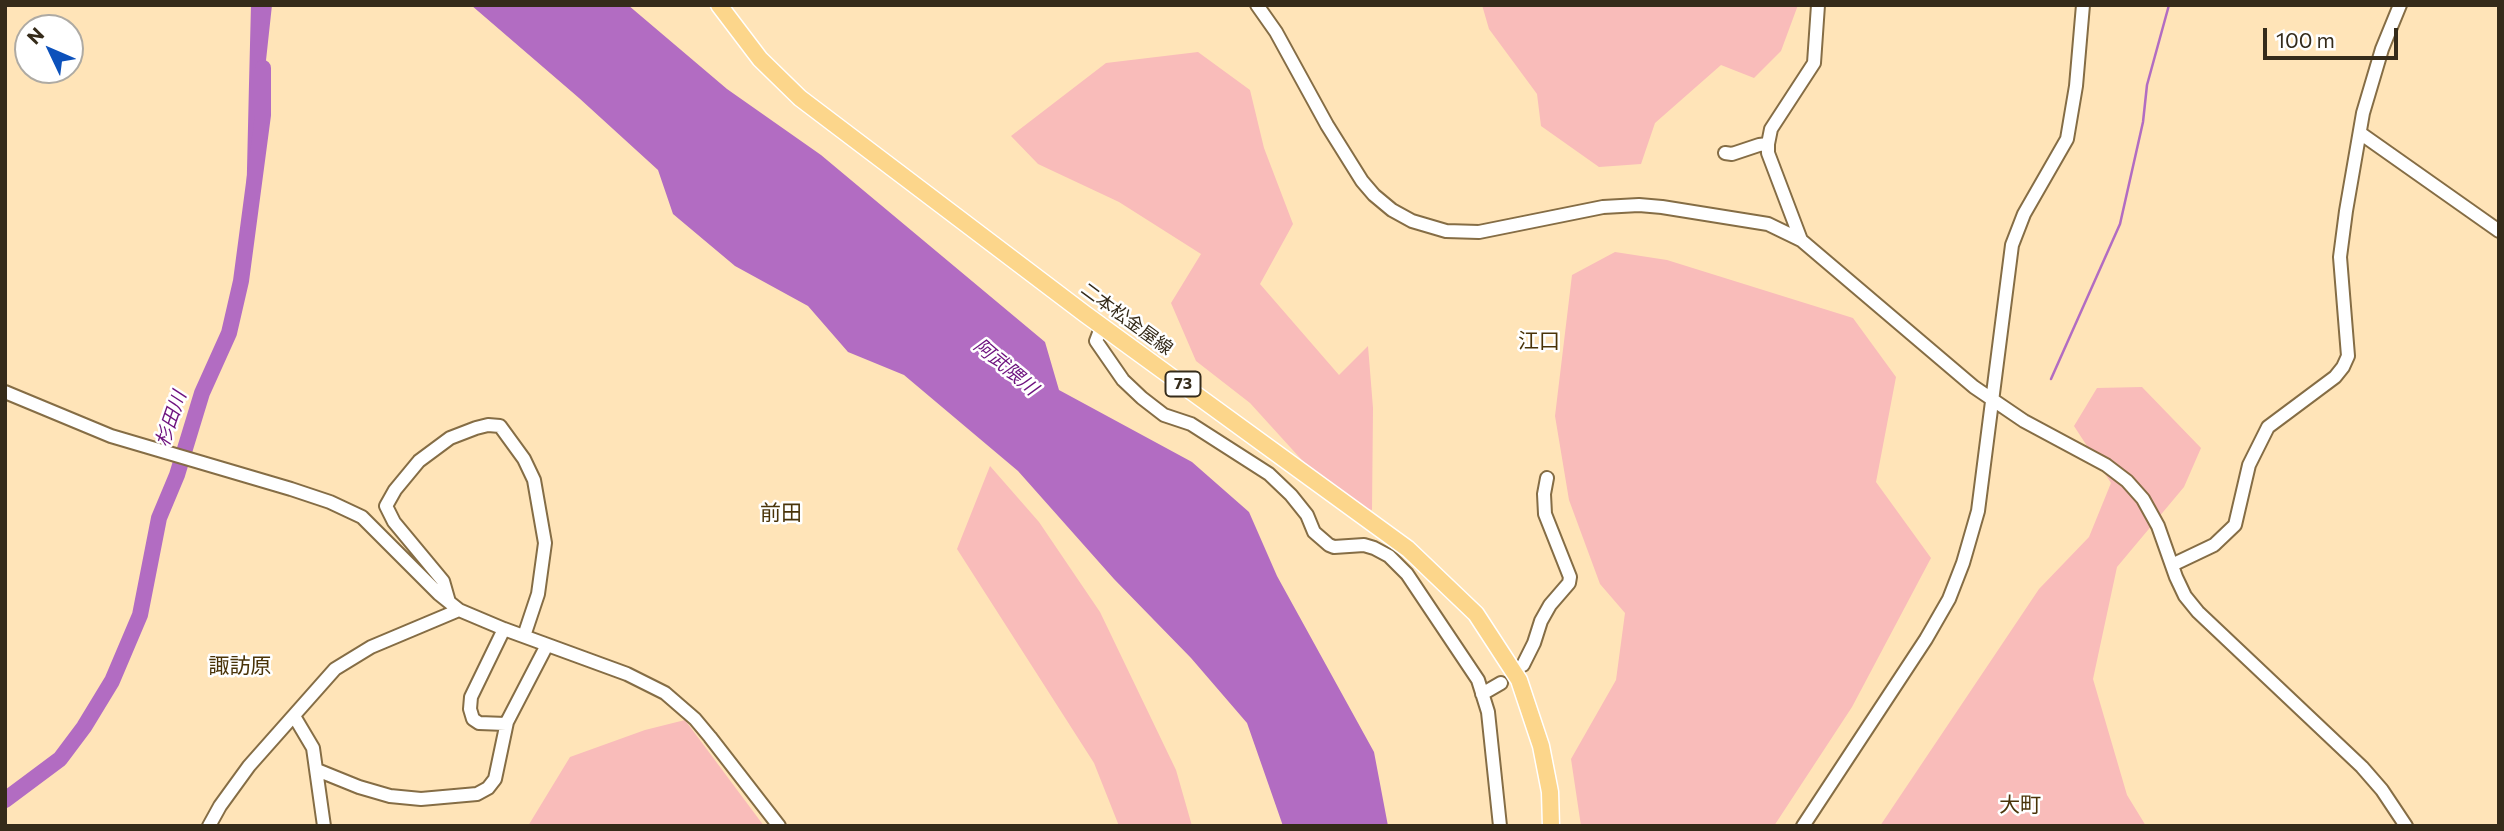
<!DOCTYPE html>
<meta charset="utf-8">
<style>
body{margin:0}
#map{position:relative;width:2504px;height:831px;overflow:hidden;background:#ffe4b8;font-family:Commissioner,sans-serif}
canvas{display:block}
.frame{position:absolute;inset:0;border:7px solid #352b1a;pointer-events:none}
.north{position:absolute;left:14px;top:14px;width:70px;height:70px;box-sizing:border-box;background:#fff;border:2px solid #aeaaa3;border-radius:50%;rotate:314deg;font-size:19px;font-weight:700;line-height:28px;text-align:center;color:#352b1a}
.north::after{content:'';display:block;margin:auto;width:24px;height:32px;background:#0c51bb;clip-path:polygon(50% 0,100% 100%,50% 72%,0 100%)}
.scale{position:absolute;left:2263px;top:28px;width:135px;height:32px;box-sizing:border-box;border:4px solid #352b1a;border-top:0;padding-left:9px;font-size:21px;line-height:24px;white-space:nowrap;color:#352b1a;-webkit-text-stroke:5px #fff;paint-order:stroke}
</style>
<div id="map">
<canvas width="2504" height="831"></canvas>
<div class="frame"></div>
<div class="north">N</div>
<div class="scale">100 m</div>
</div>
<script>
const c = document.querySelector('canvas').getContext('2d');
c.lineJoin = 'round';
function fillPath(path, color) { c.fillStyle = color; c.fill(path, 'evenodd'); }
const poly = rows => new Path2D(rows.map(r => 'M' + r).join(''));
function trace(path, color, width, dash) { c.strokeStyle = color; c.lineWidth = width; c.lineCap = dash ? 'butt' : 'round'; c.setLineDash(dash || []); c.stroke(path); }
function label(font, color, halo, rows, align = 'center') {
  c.font = font + ' Commissioner,"Noto Sans JP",sans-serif'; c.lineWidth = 5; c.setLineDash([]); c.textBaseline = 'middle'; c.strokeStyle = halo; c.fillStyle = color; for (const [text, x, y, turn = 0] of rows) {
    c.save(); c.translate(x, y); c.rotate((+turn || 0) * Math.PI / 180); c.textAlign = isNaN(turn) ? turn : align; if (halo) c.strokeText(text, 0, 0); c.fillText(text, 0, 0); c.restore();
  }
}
fillPath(poly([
 [1482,5,1798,5,1781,51,1754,78,1721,65,1655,123,1641,164,1599,167,1541,126,1537,94,1489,29],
 [1198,52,1250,90,1264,148,1293,224,1260,284,1339,375,1368,346,1373,408,1372,510,1340,502,1250,403,1196,361,1171,303,1201,254,1119,202,1038,164,1011,136,1106,63],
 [1615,252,1667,260,1853,318,1896,377,1876,482,1931,558,1852,707,1774,826,1581,826,1571,759,1616,680,1625,613,1600,584,1569,500,1555,416,1572,275],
 [2142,387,2201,448,2184,487,2117,567,2093,679,2127,795,2146,826,1880,826,2039,589,2089,537,2111,483,2074,426,2097,388],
 [990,466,1039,522,1100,612,1176,770,1192,826,1119,826,1094,763,957,549],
 [685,720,764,826,528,826,570,757,645,730]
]), '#f9bcba');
fillPath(poly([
 [251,5,272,5,245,254,249,84],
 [471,5,628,5,727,89,821,155,1045,342,1059,390,1192,462,1249,512,1277,576,1374,752,1388,826,1283,826,1247,723,1191,658,1114,579,1018,471,904,375,848,352,808,306,735,266,673,214,658,170,579,98]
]), '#b26cc2');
trace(poly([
 [2051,379,2120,224,2143,122,2147,85,2169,5]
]), '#b26cc2', 2.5);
trace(poly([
 [5,800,60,759,84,727,112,681,140,615,159,518,177,475,202,393,229,333,241,281,263,115,263,68]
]), '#b26cc2', 16);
const minor = poly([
 [1257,5,1276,32,1327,125,1362,181,1374,195,1392,210,1412,221,1446,231,1479,232,1603,207,1639,205,1662,207,1768,224,1801,240,1974,387,2024,421,2106,465,2127,481,2143,499,2158,526,2176,577,2185,596,2198,612,2362,767,2382,790,2406,826],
 [2360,133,2499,231],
 [1725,153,1732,154,1759,145,1768,144],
 [1801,240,1768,153,1768,144,1771,129,1814,63,1818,5],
 [1102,325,1096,341,1123,380,1142,398,1164,415,1191,424,1269,474,1291,495,1307,515,1314,532,1329,545,1334,547,1364,545,1374,548,1389,556,1407,574,1478,680,1488,712,1500,826],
 [5,392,111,436,291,489,330,502,362,517,439,594,459,610,504,629,627,674,665,693,695,719,710,737,779,826],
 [2172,565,2214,545,2235,525,2249,465,2268,427,2335,377,2343,367,2348,356,2340,257,2346,211,2363,113,2382,49,2400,5],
 [449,602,443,581,394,522,386,506,395,490,419,461,450,438,476,428,488,425,500,426,524,459,534,480,545,543,538,594,524,636],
 [504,629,471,697,470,709,473,719,479,723,506,724],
 [1523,665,1534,643,1541,621,1550,605,1569,583,1570,577,1545,514,1544,494,1547,478],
 [1482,694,1501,683],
 [294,716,313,748,324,826],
 [317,770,359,787,390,796,421,799,477,794,488,788,495,779,507,722,547,645],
 [209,826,220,806,249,766,335,669,371,647,459,610],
 [1803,826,1926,639,1949,599,1963,563,1978,511,2012,245,2024,214,2067,139,2076,86,2083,5]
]);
const major = poly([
 [719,5,760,59,800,98,1085,314,1408,549,1476,614,1519,680,1541,746,1550,792,1551,826]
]);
trace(minor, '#856d45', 16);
trace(major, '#fff', 19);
trace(minor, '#fff', 12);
trace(major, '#fcd68b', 16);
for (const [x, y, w] of [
 [1183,384,35]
]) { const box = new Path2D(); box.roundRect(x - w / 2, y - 12.5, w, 25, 5); c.fillStyle = '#fff'; c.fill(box); trace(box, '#352b1a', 2); }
label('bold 16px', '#352b1a', null, [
 ["73",1183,384]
]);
label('18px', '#352b1a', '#fff', [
 ["二本松金屋線",1127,319,36]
]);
label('italic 19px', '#6d117e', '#fff', [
 ["阿武隈川",1006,367,40],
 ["杉田川",171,419,-71]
]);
label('21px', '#493308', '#fff', [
 ["江口",1539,341],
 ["前田",781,513],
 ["諏訪原",240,666],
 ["大町",2020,805]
]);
</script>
